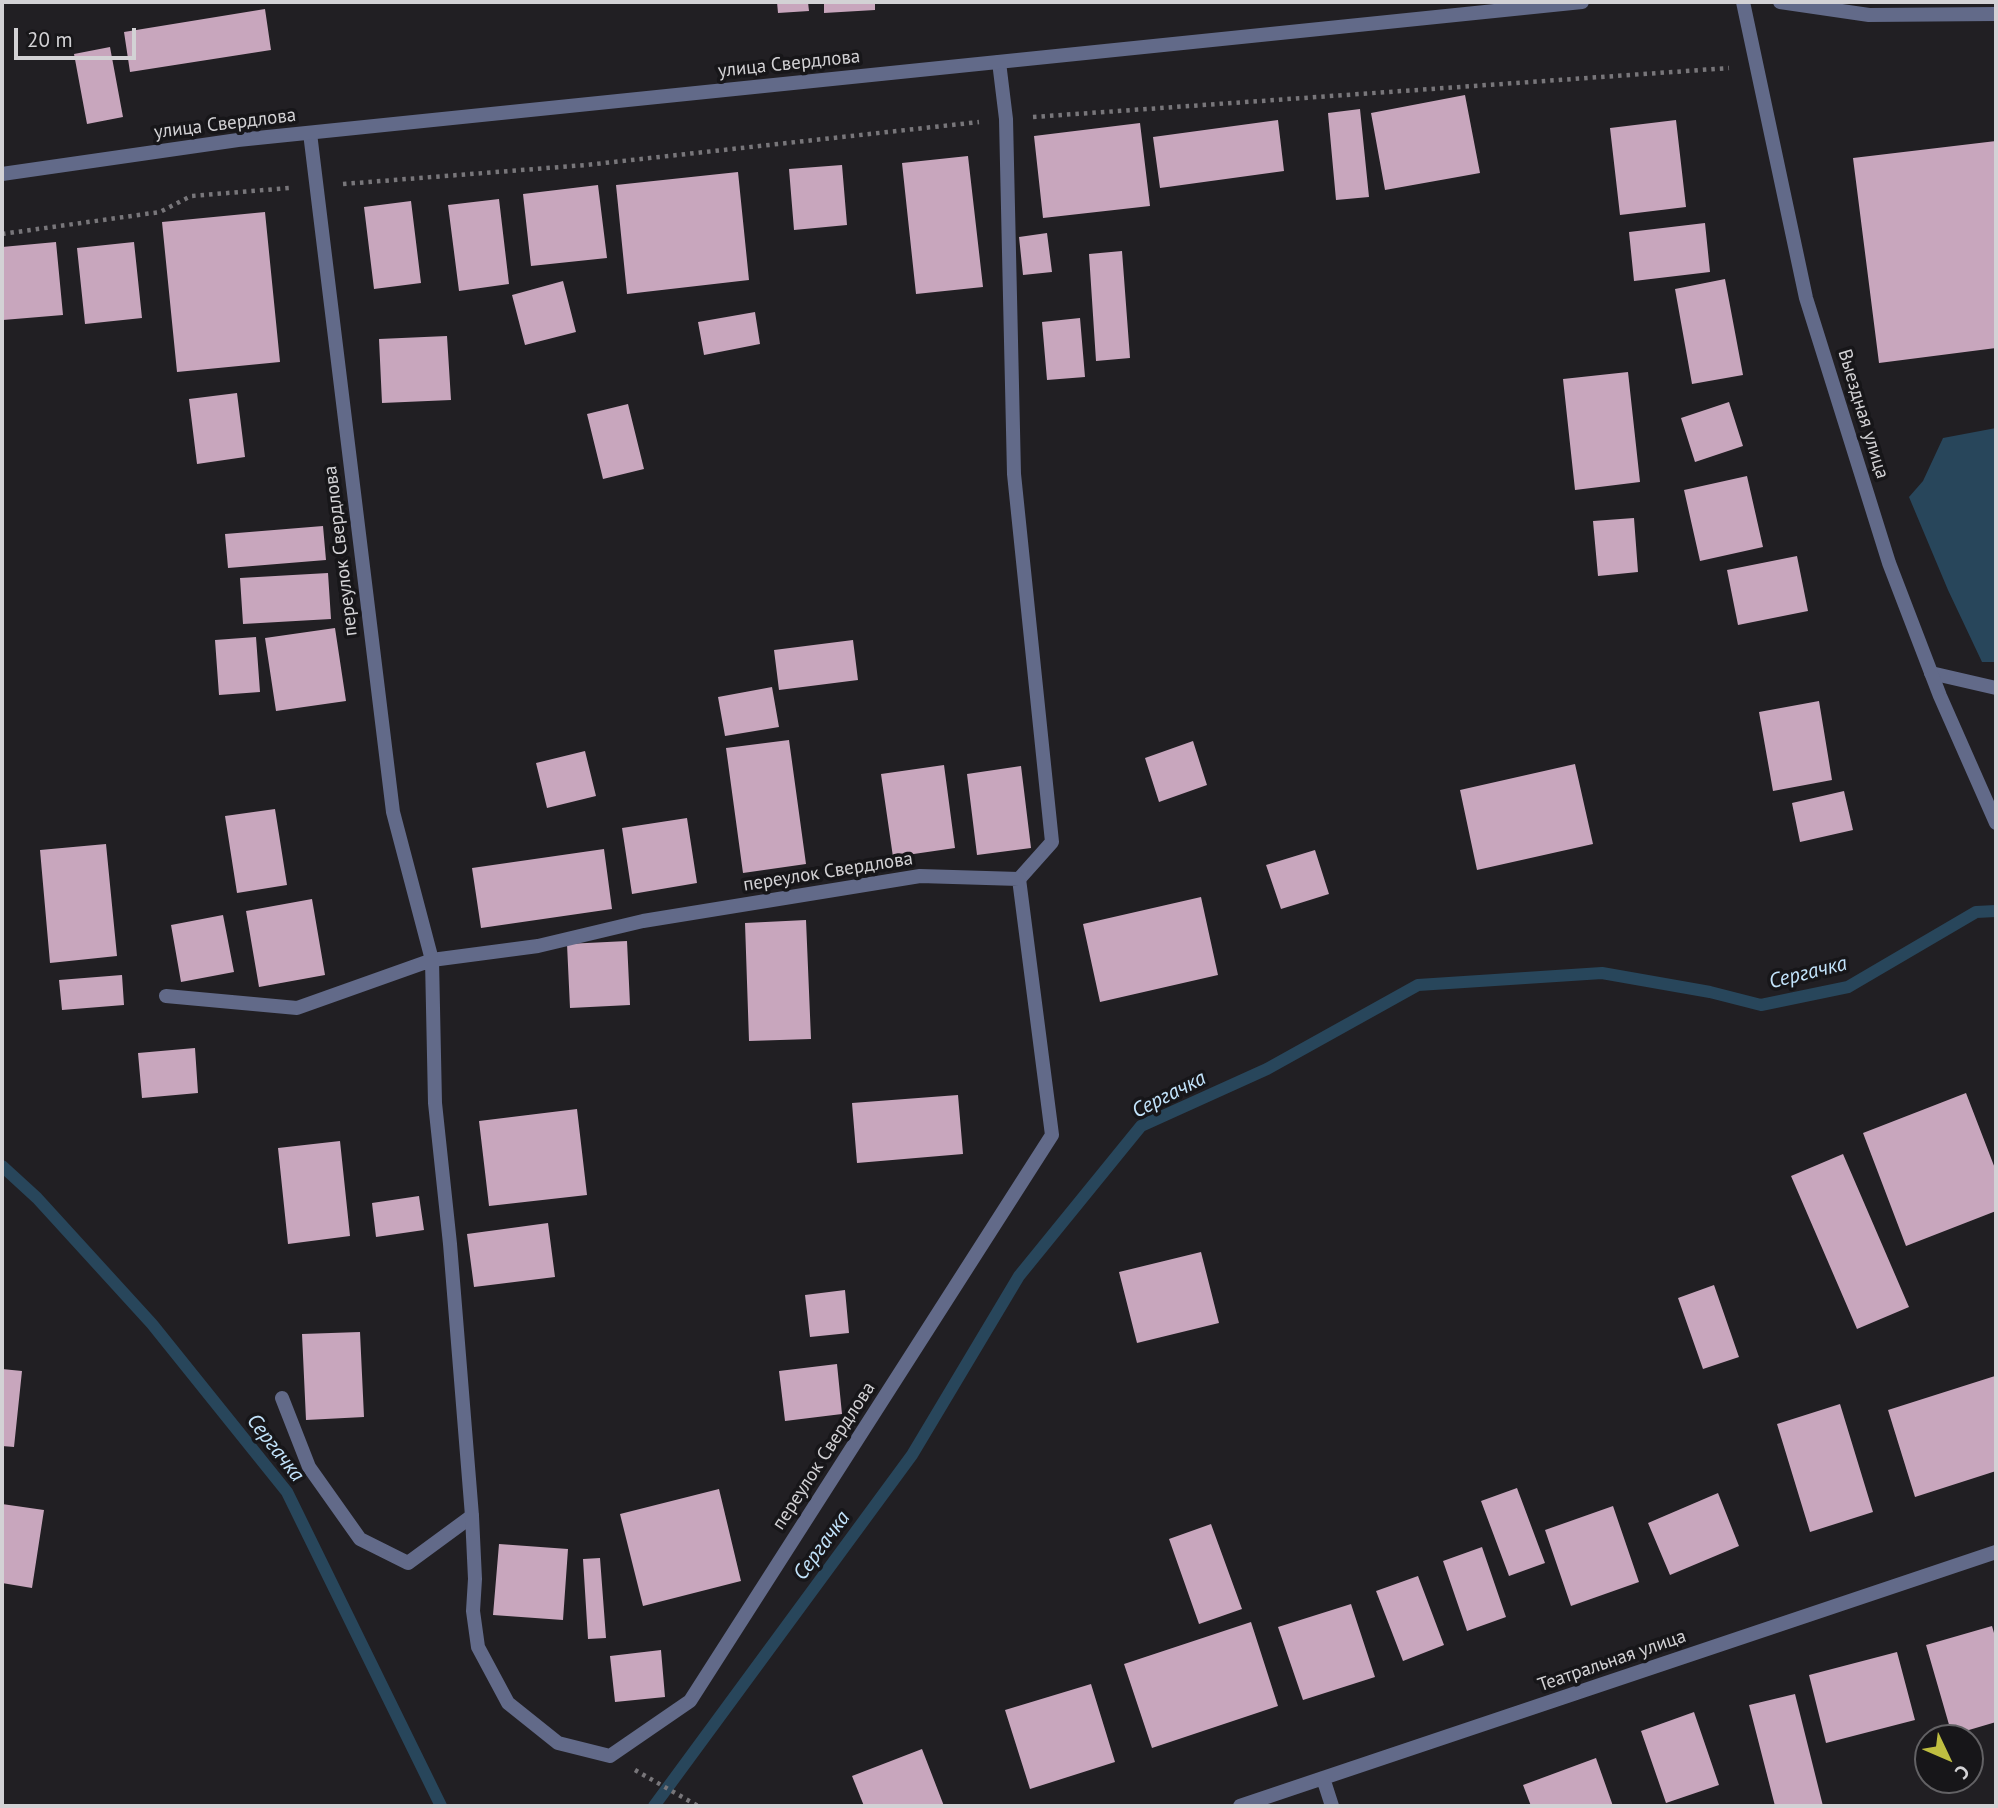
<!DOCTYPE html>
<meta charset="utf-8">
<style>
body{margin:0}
#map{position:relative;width:1998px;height:1808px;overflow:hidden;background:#211f23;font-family:"PT Sans",sans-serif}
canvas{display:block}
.frame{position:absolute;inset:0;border:4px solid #d3d2d5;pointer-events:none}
.north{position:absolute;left:1914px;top:1724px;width:70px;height:70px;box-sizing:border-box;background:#171619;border:2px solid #626164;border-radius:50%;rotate:134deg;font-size:19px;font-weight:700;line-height:28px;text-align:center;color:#d3d2d5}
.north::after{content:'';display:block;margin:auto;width:24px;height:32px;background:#bfbe41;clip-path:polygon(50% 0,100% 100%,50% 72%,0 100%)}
.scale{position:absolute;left:14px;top:28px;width:122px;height:32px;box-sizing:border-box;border:4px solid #d3d2d5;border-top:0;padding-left:9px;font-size:21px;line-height:24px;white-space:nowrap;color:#d3d2d5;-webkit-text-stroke:5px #171619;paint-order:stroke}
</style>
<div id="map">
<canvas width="1998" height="1808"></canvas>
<div class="frame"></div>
<div class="north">С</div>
<div class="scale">20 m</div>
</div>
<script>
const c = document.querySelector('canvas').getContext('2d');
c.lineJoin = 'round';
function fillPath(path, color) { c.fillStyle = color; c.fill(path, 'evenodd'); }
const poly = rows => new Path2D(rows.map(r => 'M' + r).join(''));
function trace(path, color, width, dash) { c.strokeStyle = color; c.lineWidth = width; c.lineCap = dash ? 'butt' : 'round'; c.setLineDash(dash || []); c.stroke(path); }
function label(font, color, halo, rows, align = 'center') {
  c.font = font + ' "PT Sans",sans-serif'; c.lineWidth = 7; c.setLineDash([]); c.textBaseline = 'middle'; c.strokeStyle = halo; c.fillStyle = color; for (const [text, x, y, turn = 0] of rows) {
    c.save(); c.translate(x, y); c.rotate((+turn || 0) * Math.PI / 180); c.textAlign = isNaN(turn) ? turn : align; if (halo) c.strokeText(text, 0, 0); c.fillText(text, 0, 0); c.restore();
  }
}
fillPath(poly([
 [1996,428,1996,662,1982,662,1948,590,1909,497,1923,481,1943,438]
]), '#28465b');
trace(poly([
 [2,1166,37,1198,152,1324,287,1492,441,1806],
 [654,1806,912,1455,1019,1276,1141,1126,1267,1069,1418,985,1602,973,1710,992,1761,1005,1848,987,1976,912,1996,911]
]), '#28465b', 12);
fillPath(poly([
 [777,2,808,2,809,11,778,13],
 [824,2,875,2,875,10,824,13],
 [265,9,271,50,130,72,124,32],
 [110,47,123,117,87,124,74,54],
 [1465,95,1480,173,1385,190,1371,113],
 [1360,109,1369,197,1336,200,1328,113],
 [1278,120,1284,171,1160,188,1153,137],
 [1676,120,1686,207,1620,215,1610,128],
 [1140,123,1150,206,1043,218,1034,136],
 [1996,141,1996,348,1879,363,1853,158],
 [968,156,983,287,916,294,902,163],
 [842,165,847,225,794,230,789,169],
 [738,172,749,280,627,294,616,185],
 [598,185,607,258,531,266,523,194],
 [499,199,509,284,459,291,448,205],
 [411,201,421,283,374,289,364,207],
 [265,212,280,362,177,372,162,222],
 [1705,223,1710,272,1634,281,1629,232],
 [1047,233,1052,272,1023,275,1019,237],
 [56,242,63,315,3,320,2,247],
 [134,242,142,318,85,324,77,248],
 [1122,251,1130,358,1096,361,1089,254],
 [1725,279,1743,375,1692,384,1675,289],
 [563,281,576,332,525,345,512,295],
 [755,312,760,344,704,355,698,322],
 [1080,318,1085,377,1047,380,1042,322],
 [447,336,451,400,382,403,379,339],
 [1628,372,1640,482,1575,490,1563,379],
 [237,393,245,457,197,464,189,399],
 [1729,402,1743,446,1695,462,1681,418],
 [628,404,644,469,603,479,587,414],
 [1747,476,1763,547,1700,561,1684,490],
 [1634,518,1638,572,1598,576,1593,521],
 [323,526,326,560,228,568,225,534],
 [1797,556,1808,611,1738,625,1727,570],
 [328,573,331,619,243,624,240,578],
 [335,628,346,701,276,711,265,638],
 [256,637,260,692,219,695,215,640],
 [853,640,858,680,779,690,774,650],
 [772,687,779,727,725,736,718,697],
 [1819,701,1832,780,1773,791,1759,712],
 [789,740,806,864,743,873,726,748],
 [1193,741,1207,785,1159,802,1145,758],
 [585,751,596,796,547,808,536,763],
 [1575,764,1593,844,1477,870,1460,790],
 [944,765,955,848,893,857,881,774],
 [1021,766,1031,848,977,855,967,774],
 [1844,791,1853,830,1800,842,1792,803],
 [275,809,287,885,237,893,225,816],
 [687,818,697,883,632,894,622,828],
 [106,844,117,956,50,963,40,850],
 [604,849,612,909,481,928,472,868],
 [1315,850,1329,894,1281,909,1266,865],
 [1201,897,1218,975,1100,1002,1083,924],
 [312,899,325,975,259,987,246,911],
 [223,915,234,972,181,982,171,925],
 [806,920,811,1039,749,1041,745,923],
 [627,941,630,1005,570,1008,567,944],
 [122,975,124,1005,62,1010,59,980],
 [195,1048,198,1093,142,1098,138,1053],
 [1966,1093,1996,1171,1996,1211,1906,1246,1863,1133],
 [958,1095,963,1154,857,1163,852,1103],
 [577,1109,587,1195,489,1206,479,1121],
 [340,1141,350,1236,288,1244,278,1148],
 [1843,1154,1909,1307,1857,1329,1791,1176],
 [419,1196,424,1230,376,1237,372,1203],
 [548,1223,555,1277,474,1287,467,1234],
 [1201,1252,1219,1323,1137,1343,1119,1272],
 [1714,1285,1739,1357,1703,1369,1678,1298],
 [845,1290,849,1333,810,1337,805,1295],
 [360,1332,364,1417,306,1420,302,1334],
 [837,1364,842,1414,785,1421,779,1371],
 [2,1369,22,1371,14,1447,2,1446],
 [1995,1376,1996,1380,1996,1471,1915,1497,1888,1410],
 [1840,1404,1873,1512,1810,1532,1777,1424],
 [1517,1488,1545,1563,1509,1576,1481,1501],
 [719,1489,741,1581,643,1606,620,1514],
 [1718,1493,1739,1546,1670,1575,1648,1523],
 [2,1504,44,1510,32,1588,2,1583],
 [1613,1506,1639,1582,1571,1606,1545,1530],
 [1211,1524,1242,1609,1199,1624,1169,1539],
 [499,1544,568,1549,563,1620,493,1615],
 [1482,1547,1506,1617,1467,1631,1443,1561],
 [600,1558,606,1638,588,1639,583,1559],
 [1418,1576,1444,1645,1403,1661,1376,1591],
 [1351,1604,1375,1677,1303,1700,1278,1627],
 [1251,1622,1278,1706,1152,1748,1124,1664],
 [1992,1626,1996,1640,1996,1722,1952,1735,1926,1645],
 [661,1650,665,1697,615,1702,610,1656],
 [1897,1652,1915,1720,1826,1743,1809,1675],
 [1091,1684,1115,1762,1030,1789,1005,1710],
 [1795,1694,1823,1806,1775,1806,1749,1705],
 [1694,1712,1719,1785,1666,1803,1641,1731],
 [922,1749,944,1806,864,1806,852,1776],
 [1596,1758,1613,1806,1531,1806,1523,1785]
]), '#c8a6bd');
trace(poly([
 [1033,117,1729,68],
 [343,184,586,165,979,122],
 [2,234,160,212,191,196,289,188],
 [635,1770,698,1806]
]), '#78767a', 4.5, [3.5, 5]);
trace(poly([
 [999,62,1006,119,1014,474,1052,842,1019,879],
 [1931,673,1996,688],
 [282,1398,309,1467,360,1539,408,1563,472,1516]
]), '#626a89', 14);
trace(poly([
 [1780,2,1869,15,1996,14],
 [166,996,297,1008,432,960,538,946,643,921,920,876,1019,879,1052,1135,690,1701,610,1756,558,1743,508,1703,478,1647,473,1611,475,1579,472,1516,450,1244,435,1103,432,960,393,812,310,133],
 [1323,1778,1332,1806],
 [1240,1806,1996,1552]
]), '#626a89', 14);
trace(poly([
 [1743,2,1806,298,1889,563,1940,696,1996,823],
 [2,174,238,140,1582,2]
]), '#626a89', 14);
label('19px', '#d3d2d5', '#171619', [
 ["улица Свердлова",789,64,-6],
 ["улица Свердлова",225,124,-7],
 ["Выездная улица",1863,414,73],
 ["переулок Свердлова",341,551,-97],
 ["переулок Свердлова",828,872,-9],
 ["переулок Свердлова",824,1456,-57],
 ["Театральная улица",1612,1661,-19]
]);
label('italic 21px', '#c3e4fc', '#171619', [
 ["Сергачка",1808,973,-14],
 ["Сергачка",1169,1095,-27],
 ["Сергачка",275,1448,52],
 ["Сергачка",822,1546,-54]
]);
</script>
